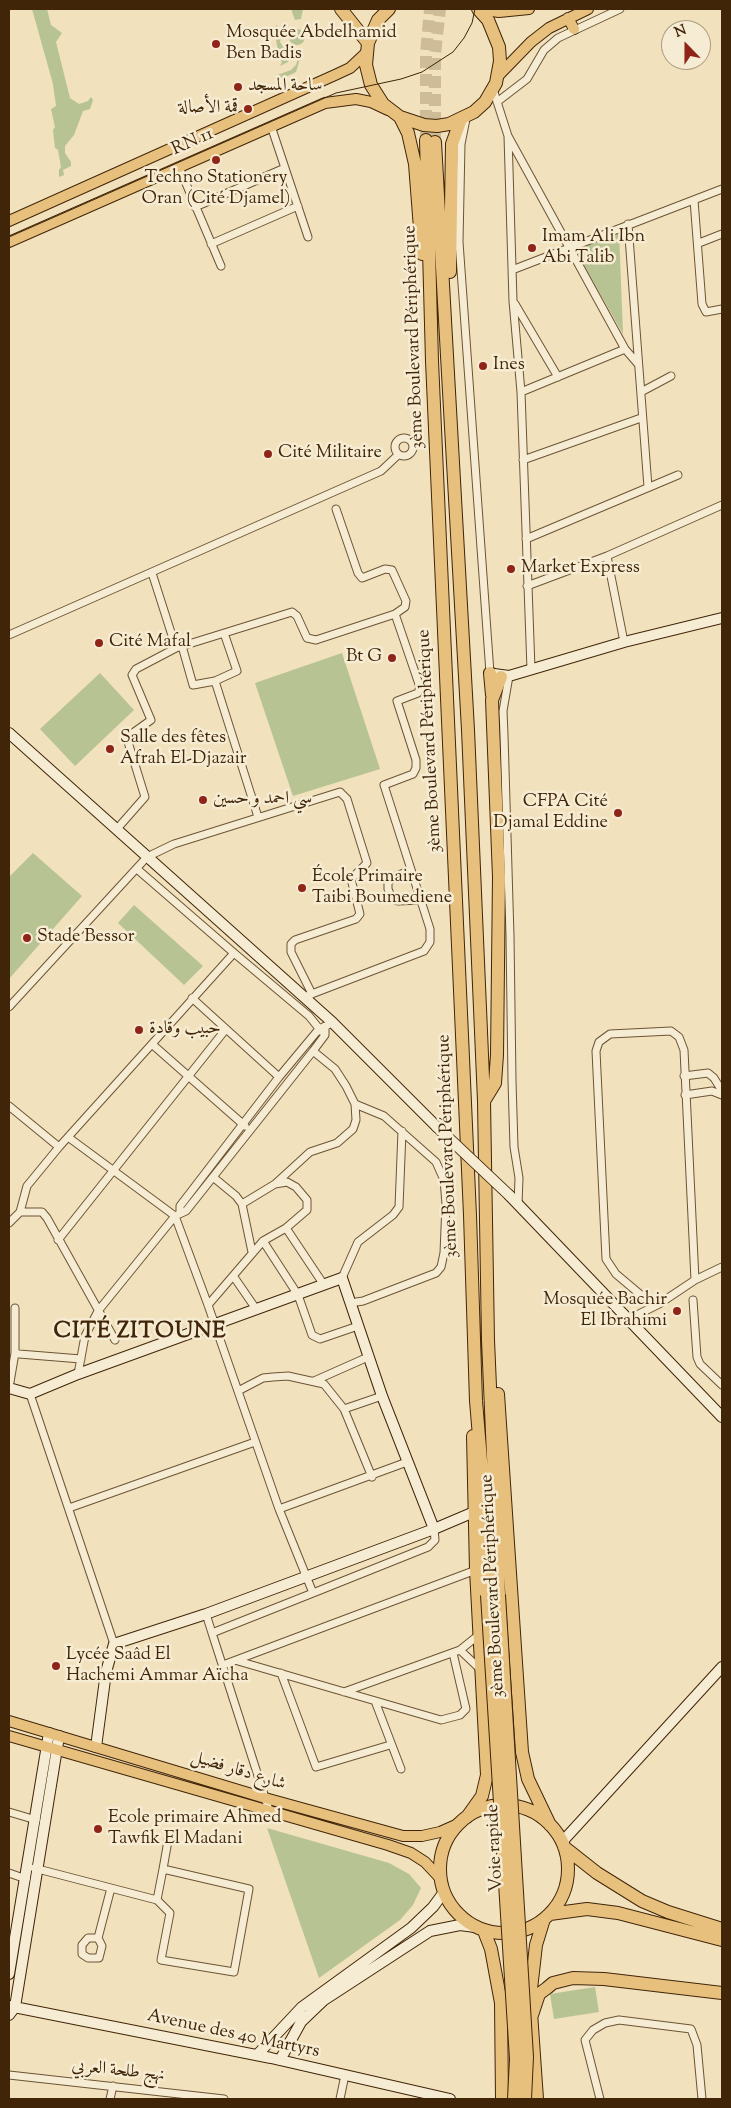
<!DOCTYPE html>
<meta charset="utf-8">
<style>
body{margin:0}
#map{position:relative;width:731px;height:2108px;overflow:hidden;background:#f1e1bc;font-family:"Sorts Mill Goudy",serif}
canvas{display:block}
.frame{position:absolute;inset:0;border:10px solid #402508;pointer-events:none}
.north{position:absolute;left:661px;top:20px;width:50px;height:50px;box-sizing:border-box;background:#f6ecd3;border:1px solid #ad9c82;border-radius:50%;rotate:338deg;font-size:14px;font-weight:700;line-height:20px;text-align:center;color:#402508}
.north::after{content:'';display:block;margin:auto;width:18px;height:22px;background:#8f2418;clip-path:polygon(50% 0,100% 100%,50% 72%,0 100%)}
</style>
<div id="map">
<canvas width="731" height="2108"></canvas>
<div class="frame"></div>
<div class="north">N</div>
</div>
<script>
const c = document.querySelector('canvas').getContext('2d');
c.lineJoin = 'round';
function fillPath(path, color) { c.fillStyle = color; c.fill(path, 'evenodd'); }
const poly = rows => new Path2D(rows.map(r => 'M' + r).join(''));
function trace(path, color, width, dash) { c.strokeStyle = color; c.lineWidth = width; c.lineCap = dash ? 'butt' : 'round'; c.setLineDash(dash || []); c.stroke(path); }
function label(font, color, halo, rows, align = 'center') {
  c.font = font + ' "Sorts Mill Goudy",Amiri,serif'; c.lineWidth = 5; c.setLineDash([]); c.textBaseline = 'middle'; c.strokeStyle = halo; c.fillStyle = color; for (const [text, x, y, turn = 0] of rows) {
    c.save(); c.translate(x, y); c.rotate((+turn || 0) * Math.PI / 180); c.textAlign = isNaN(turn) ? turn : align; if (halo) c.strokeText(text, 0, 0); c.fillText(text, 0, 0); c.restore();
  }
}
fillPath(poly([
 [32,9,47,9,51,25,62,33,56,42,70,98,79,104,88,101,91,97,93,100,90,109,83,111,74,135,65,146,65,153,71,162,71,166,63,170,64,175,59,177,59,170,61,167,58,150,55,148,53,130,55,127,51,109,56,106,53,84],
 [291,9,303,9,301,19,295,20],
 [276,25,282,30,280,42,290,56,288,62,280,66,282,62,279,58,275,33],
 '289 37a8 8 0 1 1 16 0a8 8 0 1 1-16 0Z',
 [299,55,301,55,296,72,279,80,277,75,291,70,296,65],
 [619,231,623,334,575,250],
 [342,653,380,769,293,796,255,683],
 [100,673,134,710,75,766,40,729],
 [33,853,82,896,9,979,9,877],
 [134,905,203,966,184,985,118,923],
 [267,1828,389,1863,409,1874,421,1888,413,1905,400,1920,319,1978],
 [595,1987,599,2012,554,2019,550,1994]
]), '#b7c393');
trace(poly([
 [426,140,426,54,430,9],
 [435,142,435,54,440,9]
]), '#cebb98', 12, [12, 6]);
const street = poly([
 [493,89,508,136,625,349,638,364],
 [497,102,527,79,544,50,558,38,620,9],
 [466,119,461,144,459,242,490,673],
 [271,126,308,237],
 [508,136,513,301,521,392,531,669],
 [179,167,221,266],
 [694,200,702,304,706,312,722,309],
 [195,207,285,168],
 [628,224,648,487],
 [699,243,722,234],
 [211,244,298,206],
 [512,270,722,189],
 [515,304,558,377],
 [521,392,625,349],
 [641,392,671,376],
 '395 447a9 9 0 1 1 18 0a9 9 0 1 1-18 0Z',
 [523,460,641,418],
 [526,539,678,475],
 [607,556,624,642],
 [152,573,176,648],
 [527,586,607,556,722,505],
 [9,635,381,471,398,455],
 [182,646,193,685,215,681,237,671,224,633],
 [509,676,503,711,504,735,510,936,512,1081,514,1147,519,1178,518,1204],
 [215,681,258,817],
 [116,830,145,797,128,742,130,735,151,720,132,675,136,669,176,648,292,612,297,616,307,638,316,640,395,614,405,607,406,601,392,570,385,569,362,578,358,573,336,509],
 [411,870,392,878,388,883,388,889,392,899,398,901,421,900],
 [234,953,309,1016,321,1031],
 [309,995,424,951,430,942,430,929,384,785,413,774,416,768,416,760,397,701,418,693,420,687,395,614],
 [192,998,279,1077],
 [9,1007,147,857,174,844,340,792,347,799,367,863,351,879,360,914,356,919,295,940,291,944,291,952,312,994],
 [153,1045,245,1126],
 [684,1076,708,1073,714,1078,722,1091],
 [685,1095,712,1091,722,1095],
 [9,1106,59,1147],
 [68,1137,175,1216,208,1305,279,1509,313,1593,212,1633,269,1810],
 [213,1177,236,1196,242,1204,275,1184,310,1152,337,1143,353,1129,356,1120,355,1104,346,1086,335,1069,313,1051],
 [242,1204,252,1252],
 [20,1212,42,1212,47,1218,115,1340],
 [180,1212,180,1206,279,1077,319,1029,328,1025],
 [9,1223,20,1212,27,1186,59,1147,234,953,137,869],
 [286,1228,324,1285],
 [58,1240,226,1029],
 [263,1241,298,1295,312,1335,320,1339,358,1326],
 [234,1277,256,1309],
 [342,1278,358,1242,393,1215,399,1207,402,1131],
 [693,1300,697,1357,700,1364,722,1385],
 [350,1303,363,1301,436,1273,441,1267,444,1253,446,1204,444,1180,436,1162,384,1116,355,1104],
 [208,1305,263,1241,286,1228,307,1210,307,1200,296,1187,287,1182,275,1184],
 [654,1306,616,1274,606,1259,596,1051,599,1042,610,1034,671,1031,679,1037,684,1050,695,1280],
 [627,1320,659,1304,695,1280,722,1267],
 [19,1354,81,1359],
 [78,1374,85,1336,98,1311,175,1216,186,1211,313,1051,325,1035,325,1026],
 [314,1381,368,1357],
 [9,1388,15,1353,15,1308],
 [238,1391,263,1378,273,1377,288,1376,324,1384,344,1409,372,1477],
 [30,1394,114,1644],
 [344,1409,382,1396],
 [69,1508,255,1442],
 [279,1509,407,1462],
 [313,1593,428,1547,435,1540,434,1529],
 [206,1614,212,1633],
 [460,1650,480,1669],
 [238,1661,441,1720,460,1715,466,1709,453,1653],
 [223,1665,476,1570],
 [281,1673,316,1767,390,1745],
 [344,1692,460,1650,480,1634],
 [375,1701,401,1769],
 [9,1812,36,1820],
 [34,1868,157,1900,170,1913,161,1960,234,1972,249,1889,163,1869,157,1900],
 [163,1869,169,1835],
 [9,1873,26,1879],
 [98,1938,102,1946,99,1958,88,1958,82,1954,82,1945,88,1938,98,1938,111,1888],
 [9,2075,224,2099],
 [110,2099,113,2086],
 [340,2099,345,2075],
 [600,2099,585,2040,593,2030,605,2023,619,2020,691,2029,697,2045,702,2099]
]);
const secondary = poly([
 [494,674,509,676,624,642,722,618],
 [9,733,332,1022,437,1127],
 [509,1195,722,1417],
 [9,1388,30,1394,78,1374,342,1278,382,1396,434,1529],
 [96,1747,106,1672,114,1644,206,1614,434,1529,474,1512],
 [562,1842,722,1667],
 [9,1974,49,1733],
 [9,2006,271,2058,450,2099],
 [9,2015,15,2007,59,1736],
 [257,2055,302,2007,411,1928,433,1907,444,1892],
 [280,2060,301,2022,324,2000,430,1931,460,1925,475,1927]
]);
const primary = poly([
 [478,9,499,12,529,9],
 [568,18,574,29],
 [498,76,531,42,549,28,588,9],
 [9,221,335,75,350,68,366,53],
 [9,242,325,103,356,99,371,102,388,110],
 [9,1721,265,1798,403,1836,422,1836,440,1832,458,1824],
 [9,1736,388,1845,411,1853,425,1862,440,1878]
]);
const highway = poly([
 [341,9,368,43],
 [389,9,378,20,368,43,366,65,371,85,383,104,400,117,424,125,437,126,449,124,474,112,485,102,496,83,500,61,499,47,488,20,478,9],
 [400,117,408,133,415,164,422,254],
 [426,140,432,361,470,1215,476,1401,485,1508,487,1595],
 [435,142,468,730,484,1101,488,1340,499,1595],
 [450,272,452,144,461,119],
 [490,673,492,695],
 [484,1101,495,1083,497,1055,499,877,492,700,501,677],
 [498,1394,522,1752,528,1779,550,1825],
 '440 1869a64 64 0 1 1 128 0a64 64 0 1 1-128 0Z',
 [467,1817,482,1796,487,1775,476,1570,473,1436],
 [564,1847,597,1873,642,1901,668,1912,722,1929],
 [550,1914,587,1909,618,1913,722,1940],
 [484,1931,491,1949,501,2003,502,2099],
 [532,2015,539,1994,547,1988,553,1983,573,1978,604,1979,722,1993],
 [537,2099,530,1998,536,1945,544,1919]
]);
trace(street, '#6c5435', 9);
trace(secondary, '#402508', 12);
trace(primary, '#402508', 12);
trace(highway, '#402508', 14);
trace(street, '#f6ecd3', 7);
trace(secondary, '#f6ecd3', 10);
trace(primary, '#e8c07e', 10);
trace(highway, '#e8c07e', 12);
trace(poly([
 [9,237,336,93,401,79,422,72,453,52,464,38,472,23,475,9]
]), '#402508', 1);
const secondaryBridge = poly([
 [437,1127,509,1195]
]);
const highwayBridge = poly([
 [487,1595,516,2059,514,2099],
 [499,1595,527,2057,525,2099]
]);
trace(secondaryBridge, '#402508', 12, []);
trace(highwayBridge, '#402508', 14, []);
trace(secondaryBridge, '#f6ecd3', 10);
trace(highwayBridge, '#e8c07e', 12);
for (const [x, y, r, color] of [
 [216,44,5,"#8f2418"],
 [238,87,5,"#8f2418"],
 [248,109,5,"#8f2418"],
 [216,160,5,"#8f2418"],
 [532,248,5,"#8f2418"],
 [483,366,5,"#8f2418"],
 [268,454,5,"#8f2418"],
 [511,569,5,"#8f2418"],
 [99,643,5,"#8f2418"],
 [392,658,5,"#8f2418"],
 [110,749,5,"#8f2418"],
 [203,800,5,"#8f2418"],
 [618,813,5,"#8f2418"],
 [302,888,5,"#8f2418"],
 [27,938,5,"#8f2418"],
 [139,1030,5,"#8f2418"],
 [677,1311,5,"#8f2418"],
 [56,1666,5,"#8f2418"],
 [98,1829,5,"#8f2418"]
]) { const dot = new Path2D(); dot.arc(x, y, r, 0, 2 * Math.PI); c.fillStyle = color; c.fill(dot); trace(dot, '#f6ecd3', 2); }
label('18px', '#402508', '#f6ecd3', [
 ["Mosquée Abdelhamid",226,34],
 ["Ben Badis",226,55],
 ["ساحة المسجد",248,87],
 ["قمة الأصالة",238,109,"right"],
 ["Techno Stationery",216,179,"center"],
 ["Oran (Cité Djamel)",216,200,"center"],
 ["Imam Ali Ibn",542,238],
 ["Abi Talib",542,259],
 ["Ines",493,366],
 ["Cité Militaire",278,454],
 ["Market Express",521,569],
 ["Cité Mafal",109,643],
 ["Bt G",382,658,"right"],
 ["Salle des fêtes",120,739],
 ["Afrah El-Djazair",120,760],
 ["سي احمد و حسين",213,800],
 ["CFPA Cité",608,803,"right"],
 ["Djamal Eddine",608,824,"right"],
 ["École Primaire",312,878],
 ["Taibi Boumediene",312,899],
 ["Stade Bessor",37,938],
 ["حبيب وقادة",149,1030],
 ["Mosquée Bachir",667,1301,"right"],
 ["El Ibrahimi",667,1322,"right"],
 ["Lycée Saâd El",66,1656],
 ["Hachemi Ammar Aïcha",66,1677],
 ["Ecole primaire Ahmed",108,1819],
 ["Tawfik El Madani",108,1840]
], 'left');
label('18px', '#402508', '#f6ecd3', [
 ["RN 11",193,143,-24],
 ["3ème Boulevard Périphérique",415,337,-92],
 ["3ème Boulevard Périphérique",431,741,-93],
 ["3ème Boulevard Périphérique",449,1146,-92],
 ["3ème Boulevard Périphérique",494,1586,-93],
 ["شارع دقار فضيل",238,1772,17],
 ["Voie rapide",496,1848,-93],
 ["Avenue des 40 Martyrs",233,2035,12],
 ["نهج طلحة العربي",118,2072,6]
]);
c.letterSpacing = '1px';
label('bold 22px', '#402508', '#f6ecd3', [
 ["CITÉ ZITOUNE",140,1333]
]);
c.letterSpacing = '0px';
</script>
